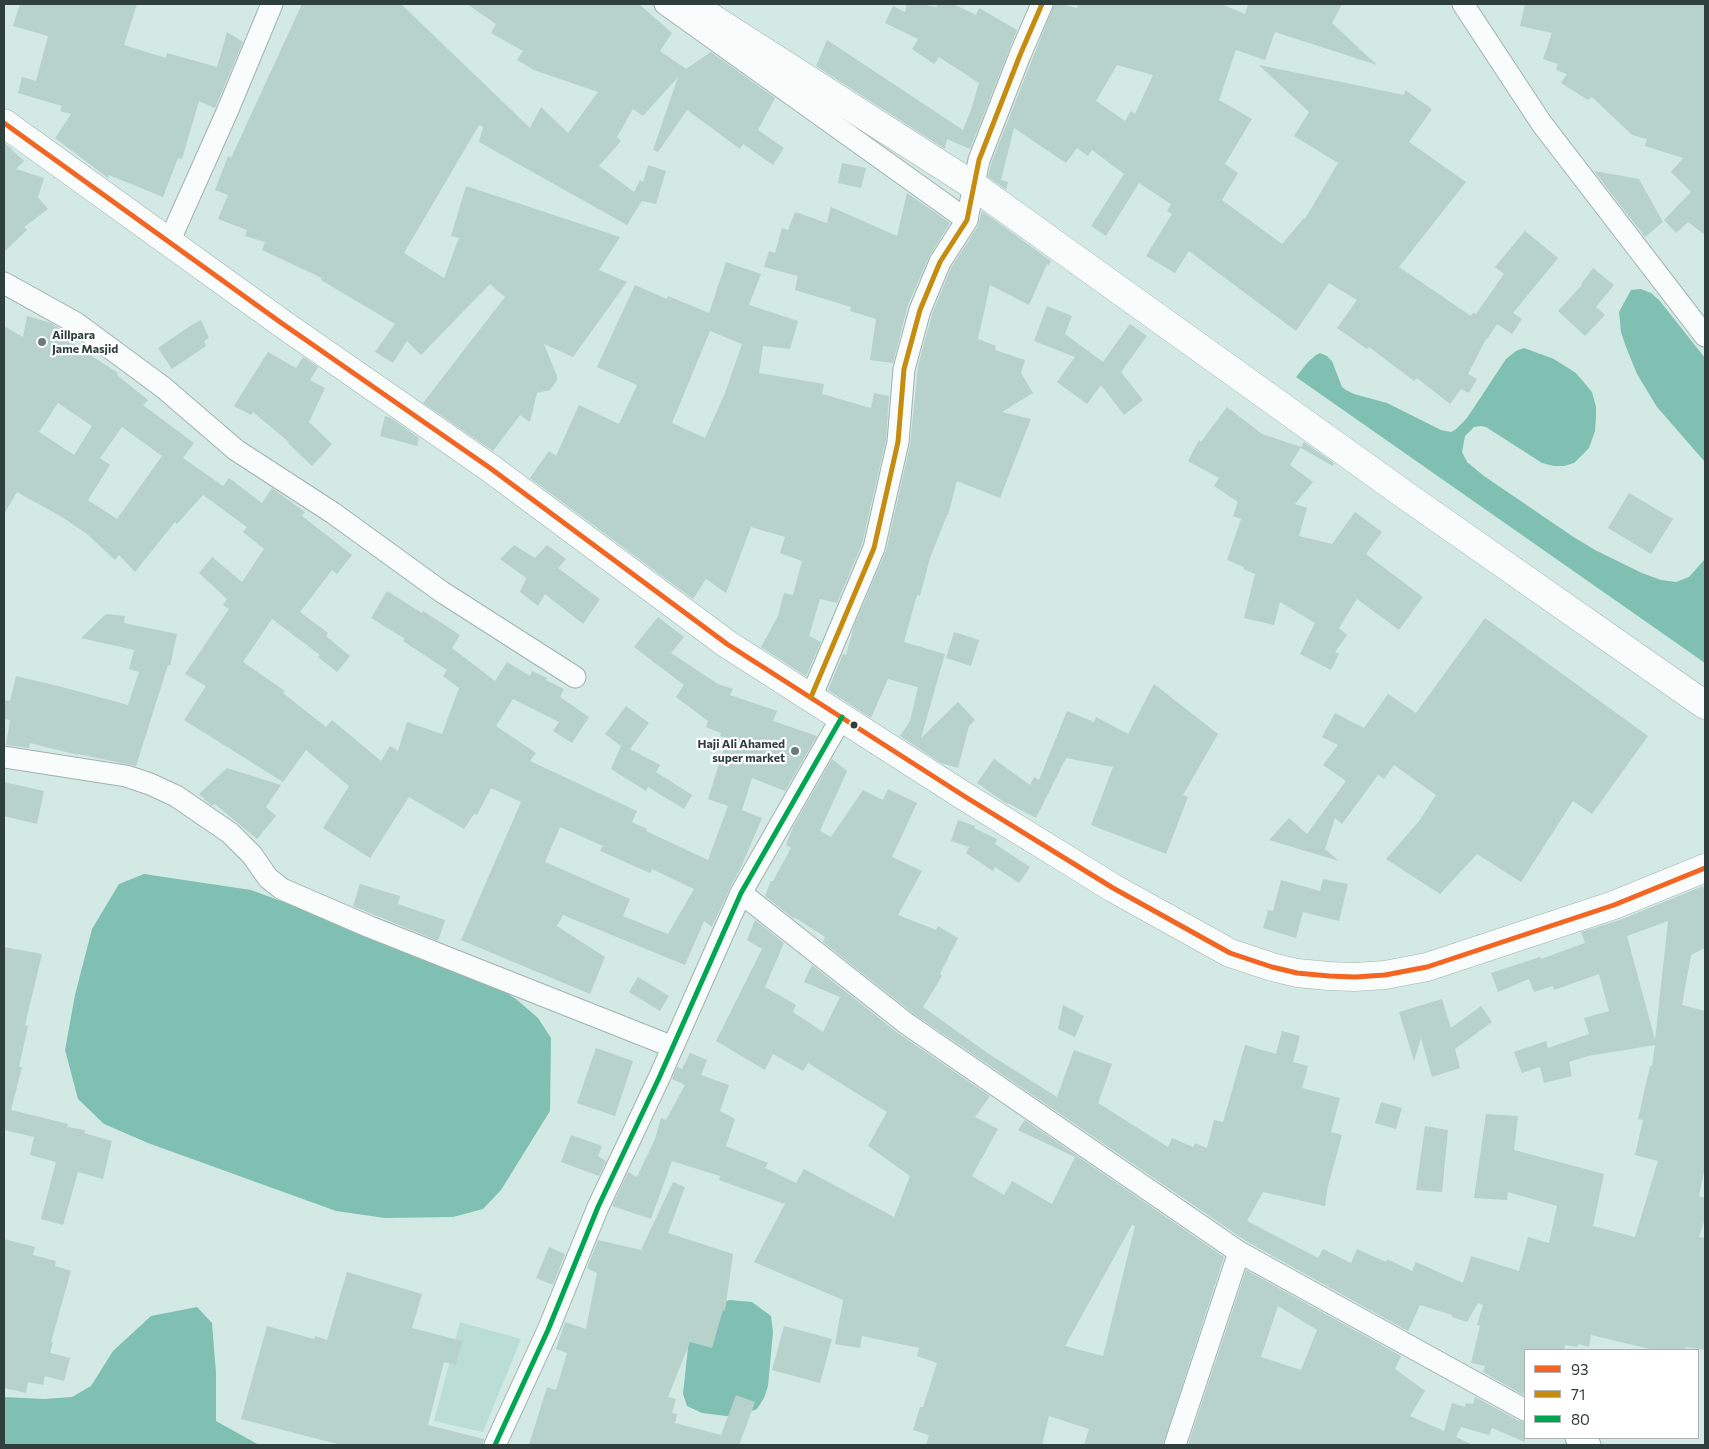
<!DOCTYPE html>
<style>
body{margin:0}
#map{position:relative;width:1709px;height:1449px;overflow:hidden;background:#d3e9e4;font-family:Commissioner,sans-serif}
canvas{display:block}
.frame{position:absolute;inset:0;border:5px solid #2f403c;pointer-events:none}
.legend{position:absolute;left:1524px;top:1349px;width:175px;height:90px;box-sizing:border-box;background:#fff;border:1px solid #acb3b1;margin:0;padding:6px 9px;list-style:none;font-size:15px;color:#2f403c}
.legend li{display:flex;align-items:center;gap:10px;height:25px}
.legend b{width:25px;border:1px solid #acb3b1}
</style>
<div id="map">
<canvas width="1709" height="1449"></canvas>
<div class="frame"></div>
<ul class="legend">
<li><b style="height:6px;background:#f26522"></b>93</li>
<li><b style="height:6px;background:#c58c0f"></b>71</li>
<li><b style="height:6px;background:#00a651"></b>80</li>
</ul>
</div>
<script>
const ctx = document.querySelector('canvas').getContext('2d');
ctx.lineJoin = 'round';
function fill(path, color) { ctx.fillStyle = color; ctx.fill(path, 'evenodd'); }
const poly = rows => new Path2D(rows.map(r => 'M' + r).join(''));
function trace(path, color, width, dash) { ctx.strokeStyle = color; ctx.lineWidth = width; ctx.lineCap = dash ? 'butt' : 'round'; ctx.setLineDash(dash || []); ctx.stroke(path); }
function label(font, color, halo, rows, align = 'center') {
  ctx.font = font + ' Commissioner,sans-serif'; ctx.lineWidth = 4.5; ctx.setLineDash([]); ctx.textBaseline = 'middle'; ctx.strokeStyle = halo; ctx.fillStyle = color; for (const [text, x, y, turn = 0] of rows) {
    ctx.save(); ctx.translate(x, y); ctx.rotate((+turn || 0) * Math.PI / 180); ctx.textAlign = isNaN(turn) ? turn : align; if (halo) ctx.strokeText(text, 0, 0); ctx.fillText(text, 0, 0); ctx.restore();
  }
}
fill(poly([
 [460,1322,521,1339,483,1432,434,1421]
]), '#baded6');
fill(poly([
 [1641,289,1651,293,1659,300,1705,358,1705,462,1657,407,1637,374,1626,347,1621,332,1619,312,1631,290],
 [1524,348,1554,359,1576,373,1592,392,1596,407,1596,417,1595,431,1589,448,1574,463,1564,466,1554,466,1542,463,1486,427,1481,426,1474,427,1465,436,1462,452,1467,462,1484,476,1572,536,1595,550,1642,573,1661,580,1676,582,1689,577,1705,559,1705,663,1296,377,1308,362,1316,355,1320,353,1327,356,1332,361,1342,387,1346,390,1354,394,1387,403,1441,430,1451,432,1455,430,1467,418,1506,359,1516,351],
 [144,874,251,890,386,940,495,986,516,999,538,1018,551,1038,550,1111,501,1190,483,1209,453,1217,385,1218,336,1211,148,1143,104,1124,78,1099,65,1050,75,995,92,929,119,884],
 [729,1300,752,1302,771,1316,773,1332,768,1386,764,1398,757,1409,744,1414,726,1416,702,1413,687,1406,683,1394,689,1338,709,1310],
 [197,1307,212,1323,216,1373,216,1421,259,1445,4,1445,4,1397,44,1399,72,1397,91,1386,113,1351,151,1316]
]), '#7fc0b2');
fill(poly([
 [20,4,137,4,124,45,166,58,167,53,217,67,227,32,243,42,215,108,199,101,182,159,178,158,163,197,109,175,108,178,55,138,71,114,60,111,62,106,18,93,22,77,36,81,48,36,13,26],
 [302,4,401,4,530,128,541,107,568,133,598,92,534,70,517,60,523,51,491,33,496,24,467,4,639,4,672,33,660,51,686,69,711,52,775,98,758,130,784,148,773,165,743,144,740,149,687,110,658,152,653,150,678,77,643,116,633,109,617,137,621,141,599,166,634,192,640,180,643,182,648,165,666,171,656,204,642,201,627,225,479,142,483,127,479,125,404,253,444,278,459,238,451,236,466,186,620,237,599,270,627,282,573,357,544,344,557,376,557,380,550,390,537,393,530,422,520,415,493,451,423,403,505,297,490,284,421,355,407,341,393,363,375,352,395,324,321,280,322,278,262,250,265,242,245,236,247,230,218,219,228,195,215,190,228,156,231,158],
 [907,4,921,4,936,7,938,4,953,4,976,15,979,8,1017,30,970,149,947,139,945,149,816,66,827,40,963,130,971,110,979,83,939,57,934,64,912,49,918,39,885,23,893,6,905,12],
 [1054,4,1061,4,1077,8,1078,4,1221,4,1245,14,1248,4,1342,4,1332,23,1377,65,1275,32,1265,60,1236,50,1219,100,1252,119,1225,164,1238,173,1222,200,1282,244,1304,218,1305,219,1338,163,1294,136,1309,112,1259,65,1404,95,1405,90,1432,109,1409,142,1466,182,1399,267,1471,316,1473,313,1476,314,1504,274,1495,267,1525,231,1558,258,1513,313,1522,319,1512,334,1497,324,1487,339,1486,339,1468,374,1477,379,1469,393,1461,389,1450,404,1417,378,1414,381,1369,347,1367,349,1337,328,1357,300,1329,283,1296,331,1189,251,1175,273,1146,256,1172,214,1167,211,1171,204,1139,183,1106,236,1091,226,1124,174,1092,150,1088,156,1077,148,1066,163,1014,128,1001,180,1008,182,1006,190,988,177,991,164],
 [1117,65,1153,75,1135,114,1131,111,1125,121,1096,101],
 [1525,4,1705,4,1705,235,1688,222,1676,233,1664,220,1691,192,1671,172,1683,158,1645,146,1647,139,1632,135,1592,97,1588,100,1561,83,1567,74,1556,70,1558,64,1543,59,1552,33,1520,26],
 [4,142,24,161,16,169,44,178,38,197,48,209,24,227,27,230,4,252],
 [842,163,866,168,861,188,838,183],
 [1594,171,1639,179,1663,222,1645,237],
 [907,193,950,223,929,257,908,305,893,363,870,360,876,319,850,311,851,307,795,290,798,276,764,267,769,251,775,253,782,228,788,230,795,212,827,223,831,207,897,236],
 [982,211,1051,261,1049,265,1047,264,1029,305,990,285,978,339,996,346,995,350,1025,360,1021,373,1033,393,1002,412,1031,419,1000,498,957,481,948,515,947,515,930,558,920,596,917,595,904,642,945,654,921,738,958,702,975,720,969,726,958,768,941,763,900,736,910,721,918,687,888,679,871,718,828,690,843,654,846,655,854,626,886,551,910,445,918,366,932,314,951,268,978,226],
 [726,262,761,274,749,305,798,321,790,349,763,346,759,373,824,384,822,394,871,408,874,393,889,396,886,440,862,544,837,603,820,599,809,636,821,642,806,676,761,647,778,616,784,593,793,595,802,561,780,553,785,537,751,527,726,593,706,579,693,599,530,478,549,451,556,456,579,405,619,424,637,385,597,367,635,285,667,299,668,296,709,313],
 [710,331,742,344,725,393,705,438,672,423],
 [1593,268,1614,285,1596,307,1605,315,1585,336,1558,311,1582,285,1581,284],
 [1047,306,1072,316,1065,334,1103,362,1130,324,1147,336,1121,372,1143,400,1124,415,1101,385,1087,404,1057,382,1075,357,1034,341],
 [27,316,51,323,66,332,64,338,118,373,117,375,148,400,143,405,194,443,183,458,223,486,229,478,262,503,272,488,305,512,302,516,352,555,337,574,332,570,300,612,328,633,326,636,350,656,337,672,318,657,320,655,272,619,243,662,285,691,283,693,326,727,332,720,381,761,390,746,398,751,407,722,442,734,459,688,443,676,447,670,403,641,405,639,371,618,387,591,422,613,423,611,460,635,452,648,495,681,507,662,530,676,532,671,547,678,546,680,564,689,560,697,589,717,572,743,553,731,559,722,513,699,496,726,536,753,530,761,637,811,632,822,647,829,646,831,708,860,728,806,708,799,727,738,720,736,721,733,706,727,708,721,676,697,684,685,634,647,658,617,684,637,671,653,718,684,733,689,730,695,777,711,773,721,817,736,785,791,752,778,742,810,762,818,742,865,730,888,712,927,704,921,685,965,563,915,557,926,605,957,590,994,461,940,521,802,491,788,477,815,474,814,464,829,409,797,370,858,323,828,349,786,306,750,283,782,184,720,206,686,185,674,229,609,223,605,227,599,199,573,212,557,242,582,264,549,243,532,247,527,203,495,177,524,175,522,135,572,119,555,115,560,87,534,62,517,17,492,4,514,4,326,23,337],
 [58,403,92,426,74,455,39,432],
 [122,427,162,456,117,519,88,500,110,465,100,458],
 [560,827,603,846,600,851,650,873,652,869,694,889,668,934,623,916,630,899,545,862],
 [201,320,209,338,204,341,206,346,172,369,158,348,193,324],
 [268,352,296,368,303,357,318,367,310,380,325,388,309,422,332,444,312,466,288,443,289,442,253,412,251,415,234,406],
 [1227,407,1262,434,1301,447,1290,465,1313,482,1295,504,1307,508,1299,536,1332,544,1355,512,1382,532,1366,554,1423,597,1399,630,1357,599,1339,628,1347,635,1335,652,1339,654,1331,670,1300,654,1315,623,1280,602,1274,625,1244,618,1255,574,1243,569,1244,567,1227,560,1241,519,1233,516,1238,502,1214,486,1219,478,1188,461,1199,440,1201,442],
 [385,416,391,418,419,438,417,446,380,436],
 [1304,442,1334,463,1333,466,1301,448],
 [1629,493,1673,519,1651,554,1608,528],
 [514,545,535,558,547,545,566,559,558,568,600,599,583,624,545,594,538,606,520,592,526,579,525,577,500,559],
 [106,614,125,616,124,623,177,634,170,666,168,665,136,766,78,754,78,755,30,743,29,748,6,745,10,720,4,719,4,700,10,701,16,676,62,687,128,705,139,672,129,669,134,650,81,638],
 [1485,618,1648,736,1592,814,1573,801,1521,882,1477,854,1440,894,1386,859,1419,821,1436,795,1394,765,1384,779,1378,775,1342,824,1335,818,1325,849,1339,861,1269,840,1289,818,1307,834,1346,781,1323,765,1338,745,1322,737,1335,713,1364,728,1388,694,1416,713],
 [954,632,979,640,971,666,946,658],
 [1154,684,1218,734,1183,795,1188,797,1166,854,1091,825,1113,767,1066,758,1036,818,1008,803,1007,804,977,783,994,759,1030,785,1034,777,1039,780,1067,711,1094,722,1096,717,1128,734],
 [626,706,649,723,630,749,660,765,656,772,692,795,684,809,648,787,646,791,611,769,621,746,605,734],
 [832,759,847,771,820,831,831,837,863,790,883,800,888,789,917,803,892,857,922,871,898,915,936,930,938,926,958,938,940,974,942,976,923,1007,989,1054,1057,1097,1074,1050,1112,1064,1098,1103,1168,1147,1172,1138,1193,1147,1195,1143,1207,1148,1214,1120,1223,1122,1245,1045,1276,1054,1282,1031,1300,1036,1293,1062,1308,1066,1302,1088,1340,1098,1331,1132,1342,1135,1328,1186,1325,1206,1263,1192,1247,1221,1318,1258,1323,1249,1351,1263,1357,1249,1386,1262,1387,1259,1412,1271,1416,1262,1463,1283,1471,1256,1519,1271,1528,1237,1549,1243,1557,1206,1508,1192,1507,1200,1474,1198,1486,1114,1518,1116,1514,1150,1604,1174,1593,1226,1635,1237,1658,1161,1635,1155,1643,1120,1638,1119,1650,1066,1652,1066,1655,1045,1588,1056,1569,1062,1572,1076,1544,1083,1540,1067,1522,1073,1514,1052,1546,1041,1548,1048,1589,1034,1584,1018,1609,1011,1599,974,1554,990,1553,986,1534,992,1529,979,1498,992,1491,973,1540,957,1541,959,1585,943,1581,932,1620,920,1703,886,1705,891,1705,948,1691,955,1682,1005,1705,1011,1705,1167,1699,1196,1705,1198,1705,1219,1699,1237,1705,1238,1705,1350,1686,1347,1685,1350,1654,1350,1591,1335,1589,1347,1579,1344,1577,1347,1565,1345,1564,1350,1525,1350,1525,1389,1523,1395,1483,1372,1485,1366,1471,1363,1480,1326,1477,1325,1483,1305,1478,1303,1467,1322,1452,1317,1452,1315,1420,1305,1408,1331,1246,1241,914,1014,823,942,825,937,794,917,794,919,765,896,771,881,773,881,791,848,786,845,793,827],
 [1668,921,1655,1040,1627,936],
 [227,768,281,785,266,807,276,816,257,839,215,804,212,806,199,794],
 [4,782,44,791,37,824,4,816],
 [958,820,975,826,974,828,997,839,995,844,1030,867,1019,883,995,867,993,871,966,853,969,847,951,841],
 [1323,879,1348,884,1339,921,1303,912,1296,938,1263,928,1268,910,1273,911,1281,880,1320,891],
 [360,884,400,896,398,904,445,920,438,941,353,906],
 [755,920,784,943,765,987,796,1005,793,1012,823,1032,840,997,804,982,812,965,899,1034,990,1096,975,1117,998,1129,972,1176,1004,1195,1012,1181,1052,1204,1075,1157,1018,1130,1025,1120,1224,1257,1163,1445,1084,1445,1089,1429,1049,1416,1042,1445,926,1445,929,1435,913,1430,920,1407,923,1407,937,1363,917,1356,919,1348,862,1336,860,1348,835,1344,843,1300,754,1262,785,1204,719,1180,720,1176,672,1161,651,1219,612,1206,628,1172,637,1177,655,1139,661,1118,666,1120,685,1085,672,1079,677,1067,682,1069,690,1053,707,1060,701,1075,729,1085,720,1111,735,1119,726,1146,768,1163,765,1168,796,1183,804,1169,894,1217,910,1176,868,1146,887,1112,808,1063,803,1071,773,1054,765,1070,716,1041,762,949,747,940],
 [1132,1225,1135,1226,1103,1356,1065,1346],
 [4,947,42,954,25,1025,28,1026,19,1067,22,1067,11,1110,68,1124,67,1127,85,1130,84,1133,112,1141,103,1179,78,1172,63,1225,41,1219,56,1162,30,1155,34,1137,4,1130],
 [638,977,669,996,660,1011,629,992],
 [1442,999,1451,1028,1481,1006,1492,1022,1455,1049,1460,1068,1432,1077,1421,1038,1414,1061,1399,1012],
 [1063,1005,1084,1016,1075,1037,1058,1029],
 [596,1048,633,1061,615,1116,577,1103],
 [1381,1102,1402,1108,1396,1129,1375,1123],
 [1425,1126,1448,1130,1442,1192,1416,1190],
 [571,1135,602,1146,598,1156,606,1161,599,1176,561,1162],
 [673,1182,685,1187,668,1233,733,1254,725,1311,723,1310,712,1348,690,1342,668,1397,676,1399,672,1413,677,1414,675,1423,721,1435,736,1395,755,1402,739,1445,529,1445,547,1387,556,1390,567,1353,556,1349,565,1322,586,1329,597,1273,587,1268,598,1240,641,1250],
 [4,1239,35,1247,33,1255,56,1261,55,1266,71,1271,51,1342,53,1342,50,1353,70,1358,64,1381,45,1376,43,1385,28,1382,26,1393,4,1388],
 [549,1247,565,1254,553,1285,536,1278],
 [1246,1270,1401,1356,1395,1369,1425,1391,1410,1416,1444,1431,1452,1403,1465,1407,1466,1403,1473,1404,1475,1397,1519,1421,1525,1422,1525,1442,1492,1428,1489,1435,1461,1427,1456,1437,1473,1445,1188,1445],
 [1278,1306,1317,1330,1301,1370,1261,1357],
 [347,1272,422,1294,412,1328,462,1341,456,1365,444,1362,428,1425,484,1439,483,1445,341,1445,241,1419,267,1326,314,1339,315,1336,327,1340],
 [784,1326,832,1339,820,1383,772,1370]
]), '#b7d1cb');
const street = poly([
 [665,4,967,220],
 [1463,4,1542,124,1705,336],
 [169,242,227,112,272,4],
 [4,283,76,323,164,388,236,450,333,513,442,592,575,677],
 [811,697,874,548,898,442,904,369,920,310,940,262,967,220,979,160,1020,55,1042,4],
 [4,757,126,776,150,784,176,796,230,833,252,855,268,878,282,889,370,927,673,1047],
 [741,893,907,1024,1239,1252,1525,1410],
 [1576,1438,1590,1445],
 [495,1445,548,1330,598,1207,659,1078,741,893,842,717],
 [1175,1445,1239,1252]
]);
const primary = poly([
 [690,4,974,186,1405,495,1705,705],
 [4,123,280,322,490,468,727,644,964,796,1113,888,1230,953,1272,967,1297,973,1329,976,1355,977,1385,975,1427,967,1614,905,1705,868]
]);
trace(street, '#a1b2ae', 23);
trace(primary, '#a1b2ae', 29);
trace(street, '#f8fcfb', 21);
trace(primary, '#f8fcfb', 28);
trace(poly([
 [4,123,280,322,490,468,727,644,964,796,1113,888,1230,953,1272,967,1297,973,1329,976,1355,977,1385,975,1427,967,1614,905,1705,868]
]), '#f26522', 5);
trace(poly([
 [811,697,874,548,898,442,904,369,920,310,940,262,967,220,979,160,1020,55,1042,4]
]), '#c58c0f', 5);
trace(poly([
 [495,1445,548,1330,598,1207,659,1078,741,893,842,717]
]), '#00a651', 5);
for (const [x, y, r, color] of [
 [42,342,5,"#687b77"],
 [854,725,4.5,"#2f403c"],
 [795,751,5,"#687b77"]
]) { const dot = new Path2D(); dot.arc(x, y, r, 0, 2 * Math.PI); ctx.fillStyle = color; ctx.fill(dot); trace(dot, '#fff', 2); }
label('bold 12px', '#2f403c', '#fff', [
 ["Aillpara",52,335],
 ["Jame Masjid",52,349],
 ["Haji Ali Ahamed",785,744,"right"],
 ["super market",785,758,"right"]
], 'left');
</script>
